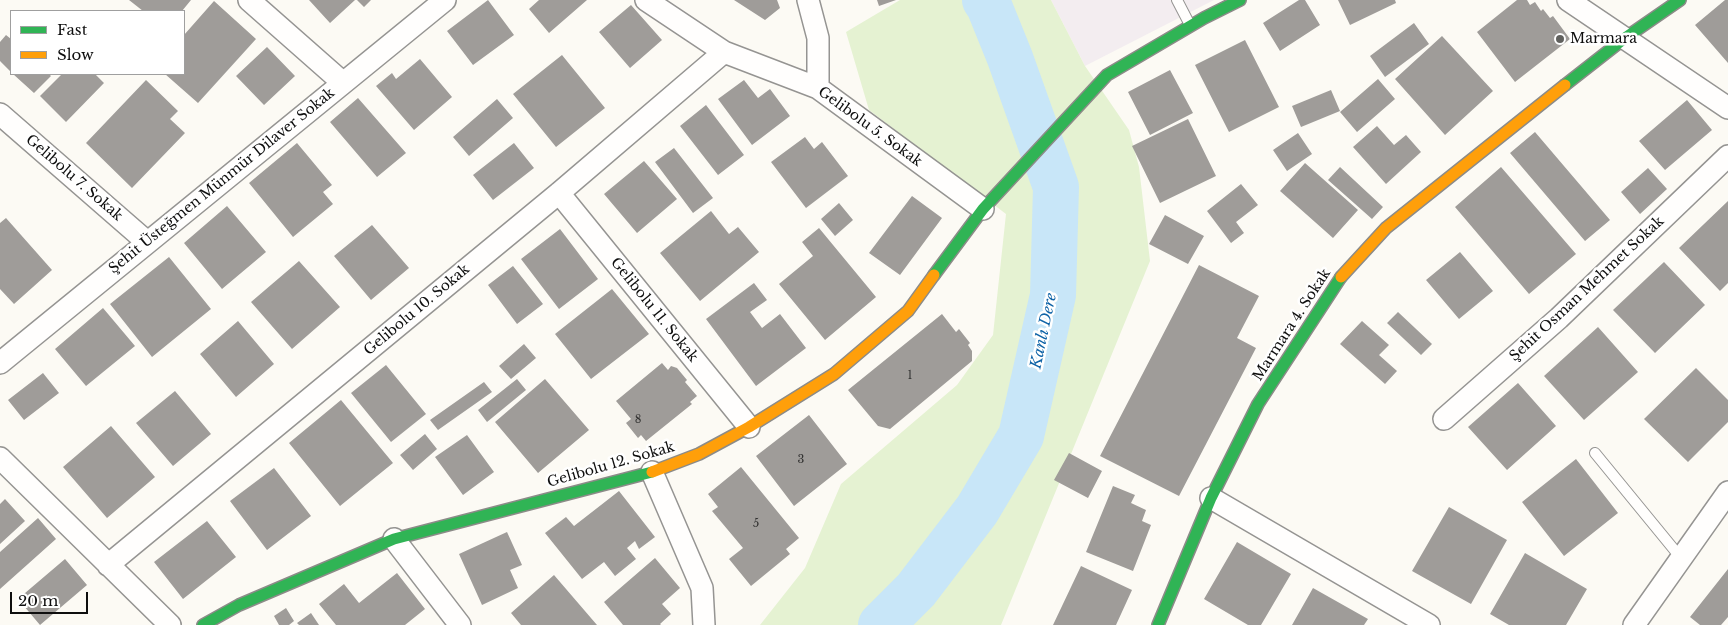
<!DOCTYPE html>
<meta charset="utf-8">
<style>
body{margin:0}
#map{position:relative;width:1728px;height:625px;overflow:hidden;background:#fcfaf4;font-family:"Libre Baskerville",serif}
canvas{display:block}
.legend{position:absolute;left:10px;top:10px;width:175px;height:65px;box-sizing:border-box;background:#fff;border:1px solid #9f9f9f;margin:0;padding:6px 9px;list-style:none;font-size:15px;color:#0e0e0e}
.legend li{display:flex;align-items:center;gap:10px;height:25px}
.legend b{width:25px;border:1px solid #9f9f9f}
.scale{position:absolute;left:10px;top:592px;width:78px;height:22px;box-sizing:border-box;border:2px solid #0e0e0e;border-top:0;padding-left:6px;font-size:15px;line-height:18px;white-space:nowrap;color:#0e0e0e;-webkit-text-stroke:4px #fff;paint-order:stroke}
</style>
<div id="map">
<canvas width="1728" height="625"></canvas>
<ul class="legend">
<li><b style="height:6px;background:#30b455"></b>Fast</li>
<li><b style="height:6px;background:#ff9f0a"></b>Slow</li>
</ul>
<div class="scale">20 m</div>
</div>
<script>
const ctx = document.querySelector('canvas').getContext('2d');
ctx.lineJoin = 'round';
function fill(path, color) { ctx.fillStyle = color; ctx.fill(path, 'evenodd'); }
const poly = rows => new Path2D(rows.map(r => 'M' + r).join(''));
function trace(path, color, width, dash) { ctx.strokeStyle = color; ctx.lineWidth = width; ctx.lineCap = dash ? 'butt' : 'round'; ctx.setLineDash(dash || []); ctx.stroke(path); }
function label(font, color, halo, rows, align = 'center') {
  ctx.font = font + ' "Libre Baskerville",serif'; ctx.lineWidth = 5; ctx.setLineDash([]); ctx.textBaseline = 'middle'; ctx.strokeStyle = halo; ctx.fillStyle = color; for (const [text, x, y, turn = 0] of rows) {
    ctx.save(); ctx.translate(x, y); ctx.rotate((+turn || 0) * Math.PI / 180); ctx.textAlign = isNaN(turn) ? turn : align; if (halo) ctx.strokeText(text, 0, 0); ctx.fillText(text, 0, 0); ctx.restore();
  }
}
fill(poly([
 [1051,0,1214,0,1085,66]
]), '#f3edf0');
fill(poly([
 [900,0,1051,0,1085,66,1129,130,1139,167,1150,261,1001,625,760,625,805,568,841,484,957,385,993,335,1006,214,869,110,846,32]
]), '#e5f2d2');
trace(poly([
 [881,625,916,590,977,510,1021,436,1053,295,1056,187,1010,58,989,6,985,0]
]), '#c8e6f8', 46);
fill(poly([
 [129,0,191,0,182,11,143,11],
 [309,0,355,0,330,23],
 [357,0,371,0,364,7],
 [488,0,514,35,473,65,447,31],
 [539,0,587,0,549,33,529,9],
 [734,0,777,0,780,8,765,20],
 [877,0,896,0,879,6],
 [1299,0,1305,0,1320,25,1280,51,1263,23],
 [1338,0,1395,0,1396,3,1350,25],
 [1517,0,1527,0,1530,5,1535,2,1541,11,1543,9,1550,18,1553,16,1570,39,1515,82,1477,32],
 [1725,0,1728,0,1728,63,1695,25],
 [214,1,256,39,198,103,165,74,184,74,184,35],
 [631,5,662,40,630,68,599,32],
 [1414,23,1429,44,1385,77,1370,56],
 [6,35,11,39,11,72,0,61,0,42],
 [1442,36,1493,91,1445,135,1395,79],
 [1245,40,1279,107,1229,132,1195,65],
 [267,47,295,76,264,105,236,76],
 [562,55,605,108,556,147,513,94],
 [420,59,452,97,414,130,376,86,392,73,396,79],
 [1170,70,1193,113,1150,135,1128,92],
 [13,74,49,74,51,76,34,93],
 [62,74,95,74,104,83,66,122,40,96],
 [1378,79,1395,99,1357,132,1340,112],
 [146,80,178,111,170,119,185,133,132,188,86,143],
 [744,80,758,98,770,89,790,116,752,145,718,99],
 [1331,90,1340,111,1301,127,1292,106],
 [358,98,406,153,377,177,330,122],
 [497,99,513,118,469,156,453,137],
 [1687,100,1712,130,1665,170,1639,141],
 [706,105,744,155,718,175,680,126],
 [1188,119,1216,176,1160,203,1132,146],
 [1377,126,1394,145,1406,135,1421,152,1386,184,1353,147],
 [1535,132,1610,220,1585,241,1510,153],
 [1298,133,1312,154,1287,171,1273,150],
 [805,137,814,149,822,142,848,176,806,208,771,162],
 [297,143,332,185,323,192,333,204,293,237,249,183],
 [514,143,534,168,493,200,473,175],
 [674,148,713,198,693,213,655,162],
 [644,161,677,199,637,233,604,194],
 [1305,163,1358,210,1333,238,1280,191],
 [1340,167,1383,207,1372,219,1328,180],
 [1501,167,1576,254,1529,294,1455,207],
 [1648,168,1667,189,1640,214,1621,192],
 [1241,184,1258,205,1236,222,1244,233,1231,243,1207,211],
 [912,196,942,218,900,275,869,253],
 [1728,201,1728,283,1720,291,1679,248],
 [839,203,853,220,835,236,821,219],
 [227,206,266,252,222,289,184,243],
 [711,211,729,234,738,227,759,252,700,301,660,253],
 [1165,215,1204,236,1188,264,1149,244],
 [6,218,52,270,14,304,0,289,0,223],
 [372,225,409,268,371,300,334,256],
 [819,228,876,297,825,340,779,284,813,256,802,242],
 [560,229,598,279,559,309,521,259],
 [1460,252,1493,291,1459,319,1426,280],
 [169,257,211,309,152,357,110,304],
 [299,261,340,307,292,349,251,302],
 [1664,262,1705,305,1655,353,1613,310],
 [1199,265,1259,296,1237,338,1256,348,1179,496,1100,456],
 [513,266,543,304,517,324,488,285],
 [754,283,767,300,750,312,762,328,780,314,806,348,756,386,706,319],
 [612,289,649,334,591,379,555,334],
 [103,308,135,346,86,386,55,349],
 [1398,312,1432,344,1421,355,1387,323],
 [942,314,956,332,959,329,970,343,968,345,972,351,972,361,890,429,878,426,848,390],
 [238,321,274,364,236,397,200,354],
 [1362,321,1389,345,1379,355,1397,371,1385,384,1340,344],
 [1598,327,1638,372,1584,420,1544,376],
 [524,344,536,358,511,379,499,366],
 [662,363,668,370,671,366,677,368,687,380,685,382,697,396,690,402,692,404,646,441,641,435,638,438,626,423,631,419,616,401],
 [386,365,426,414,391,442,351,393],
 [1696,368,1728,400,1728,422,1688,462,1644,419],
 [43,373,59,393,24,420,8,400],
 [517,379,526,390,487,422,478,410],
 [545,379,589,430,538,473,495,422],
 [484,382,492,392,438,430,430,420],
 [1518,383,1556,426,1507,470,1468,427],
 [175,391,211,434,173,466,136,423],
 [341,400,393,463,340,506,289,443],
 [809,415,847,464,794,506,756,456],
 [111,426,155,477,107,518,63,467],
 [425,434,437,449,413,470,400,455],
 [467,435,494,472,463,495,435,457],
 [1069,453,1102,471,1088,498,1054,480],
 [1576,459,1618,513,1564,556,1522,502],
 [741,467,799,538,786,549,790,554,751,586,729,559,743,548,712,511,718,507,708,494],
 [274,468,311,516,267,550,230,501],
 [1113,486,1135,495,1131,503,1146,510,1142,521,1151,525,1133,571,1086,552],
 [619,491,655,537,639,549,635,541,627,548,636,559,615,576,604,562,582,579,545,533,566,517,574,526],
 [5,499,25,521,0,544,0,504],
 [1449,507,1507,540,1471,604,1412,571],
 [38,518,56,539,0,589,0,552],
 [207,521,236,557,183,599,154,562],
 [507,532,522,565,510,570,518,588,482,605,459,554],
 [1237,542,1291,574,1261,625,1248,625,1204,599],
 [1525,553,1587,589,1566,625,1509,625,1490,614],
 [655,558,680,588,662,604,671,614,660,624,661,625,623,625,604,602],
 [65,559,87,585,40,625,18,599],
 [1081,566,1132,590,1116,625,1053,625],
 [1728,569,1728,617,1721,625,1700,625,1690,617],
 [397,573,425,609,405,625,336,625,319,604,344,584,359,603],
 [554,575,597,625,521,625,511,613],
 [1313,588,1368,619,1364,625,1292,625],
 [286,608,294,621,289,625,279,625,274,616],
 [311,613,319,625,299,625,297,623]
]), '#9f9c99');
const lane = poly([
 [1177,0,1190,25],
 [1595,453,1681,558]
]);
const street = poly([
 [249,0,342,82],
 [646,0,724,52,818,88,983,209],
 [808,0,818,38,818,88],
 [1568,0,1728,108],
 [0,114,147,242],
 [559,193,749,427],
 [0,363,445,0],
 [1444,419,1559,318,1728,156],
 [0,458,170,625],
 [652,472,702,588,704,625],
 [1211,498,1429,625],
 [394,539,460,625],
 [108,565,559,193,724,52],
 [1634,625,1728,492]
]);
const fast = poly([
 [1565,85,1625,38,1680,0],
 [934,275,983,209,1107,75,1204,18,1240,0],
 [203,625,239,605,394,539,652,472],
 [1158,625,1211,498,1258,404,1341,277]
]);
const slow = poly([
 [1341,277,1386,228,1565,85],
 [652,472,699,454,749,427,834,374,908,311,934,275]
]);
trace(lane, '#959492', 12);
trace(street, '#959492', 24);
trace(fast, '#8c8b88', 14);
trace(slow, '#8c8b88', 14);
trace(lane, '#fffefd', 10);
trace(street, '#fffefd', 21);
trace(fast, '#30b455', 11);
trace(slow, '#ff9f0a', 11);
for (const [x, y, r, color] of [
 [1560,39,5,"#61615e"]
]) { const dot = new Path2D(); dot.arc(x, y, r, 0, 2 * Math.PI); ctx.fillStyle = color; ctx.fill(dot); trace(dot, '#fff', 2); }
label('11px', '#323231', null, [
 ["1",910,376],
 ["8",638,420],
 ["3",801,460],
 ["5",756,524]
]);
label('14px', '#0e0e0e', '#fff', [
 ["Marmara",1570,39]
], 'left');
label('14px', '#0e0e0e', '#fff', [
 ["Gelibolu 5. Sokak",870,127,36],
 ["Gelibolu 7. Sokak",74,178,41],
 ["Şehit Üsteğmen Münmür Dilaver Sokak",222,181,-39],
 ["Şehit Osman Mehmet Sokak",1587,289,-43],
 ["Gelibolu 10. Sokak",417,310,-40],
 ["Gelibolu 11. Sokak",654,310,51],
 ["Marmara 4. Sokak",1292,325,-57],
 ["Gelibolu 12. Sokak",611,465,-16]
]);
label('italic 15px', '#1064a7', '#fff', [
 ["Kanlı Dere",1044,331,-78]
]);
</script>
